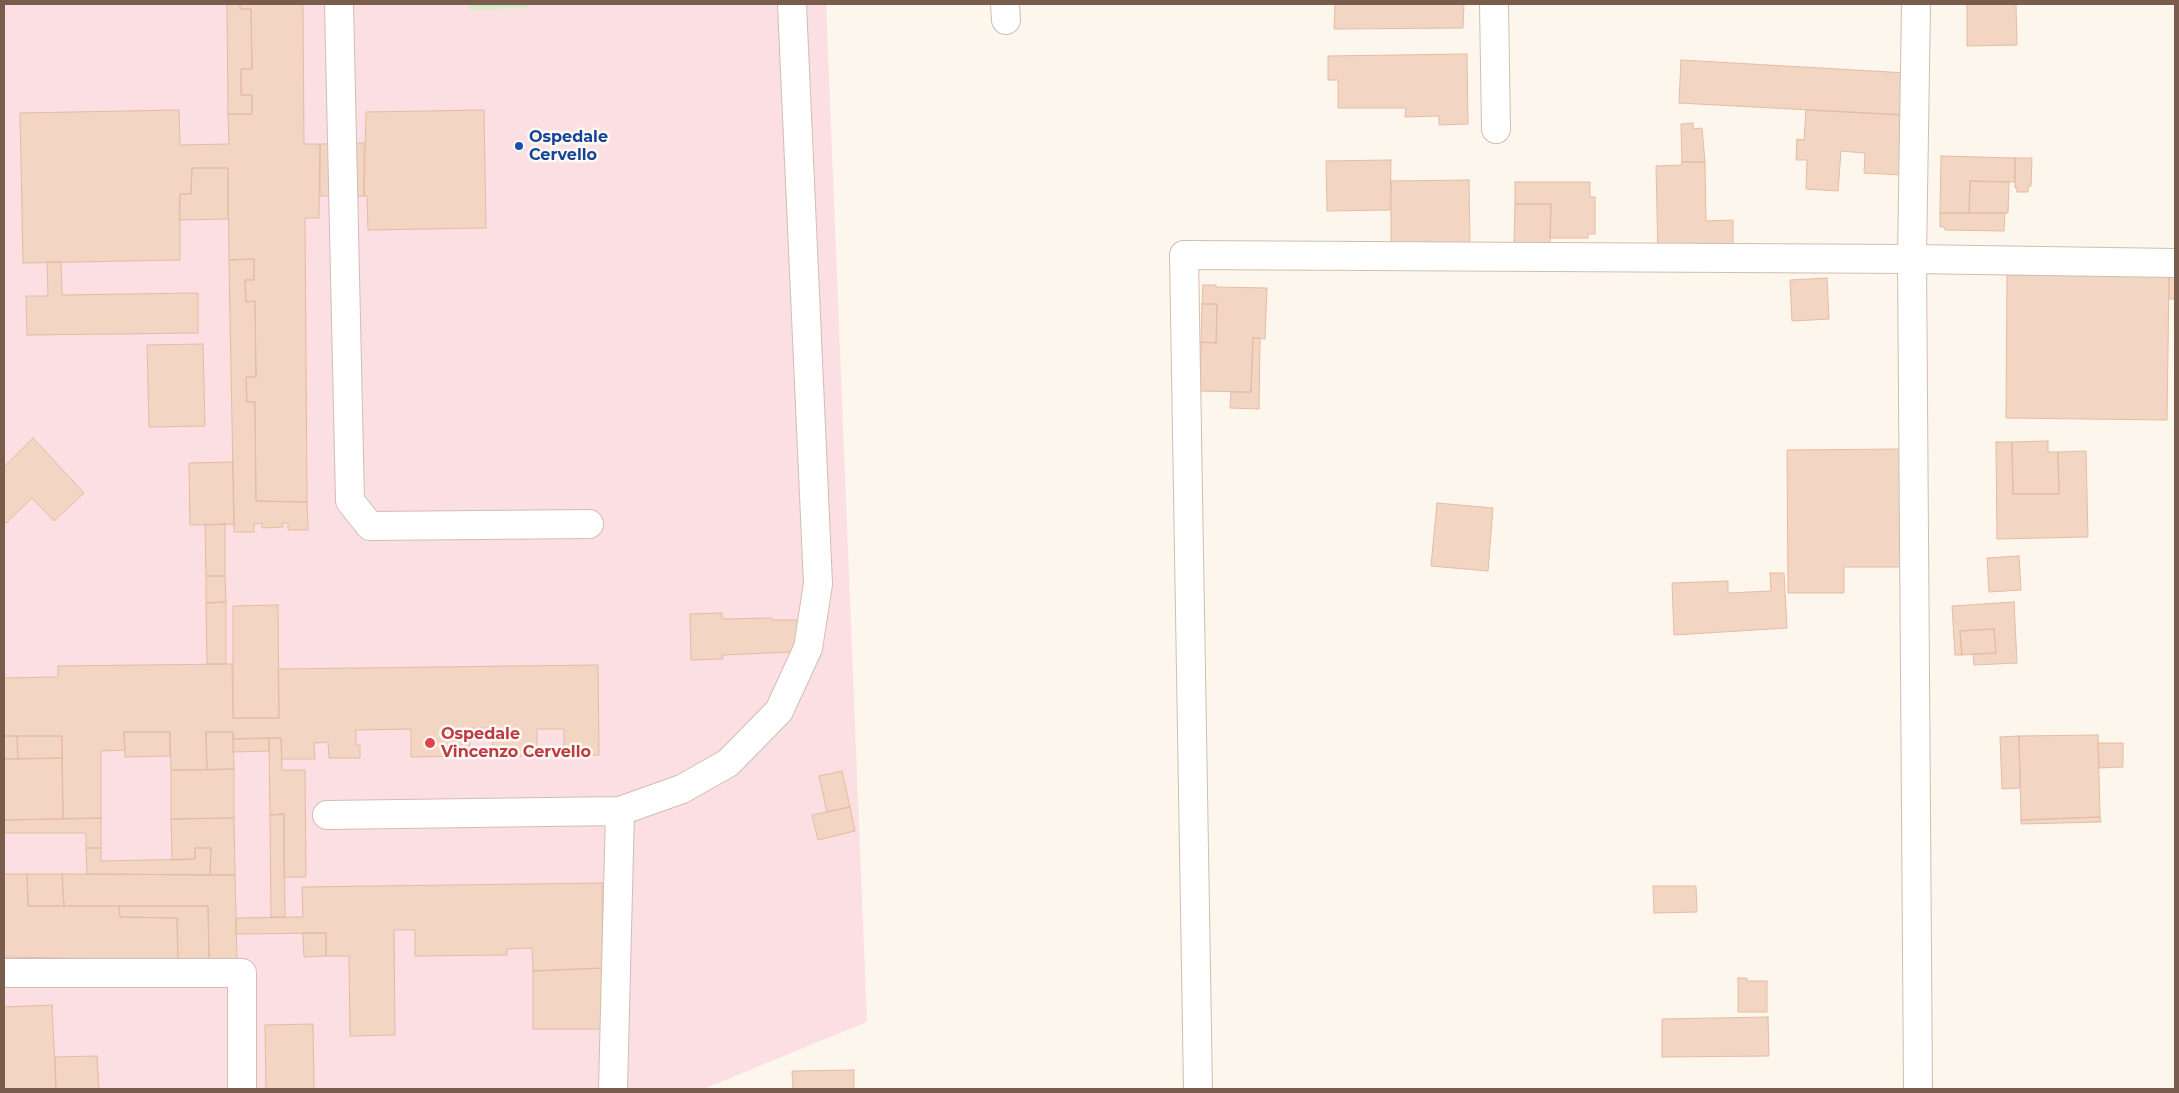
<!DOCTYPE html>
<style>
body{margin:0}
#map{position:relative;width:2179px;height:1093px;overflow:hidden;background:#fdf6ec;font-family:Montserrat,sans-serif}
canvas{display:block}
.frame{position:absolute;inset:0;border:5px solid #7a5c4d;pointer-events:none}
</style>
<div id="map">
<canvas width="2179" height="1093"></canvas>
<div class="frame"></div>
</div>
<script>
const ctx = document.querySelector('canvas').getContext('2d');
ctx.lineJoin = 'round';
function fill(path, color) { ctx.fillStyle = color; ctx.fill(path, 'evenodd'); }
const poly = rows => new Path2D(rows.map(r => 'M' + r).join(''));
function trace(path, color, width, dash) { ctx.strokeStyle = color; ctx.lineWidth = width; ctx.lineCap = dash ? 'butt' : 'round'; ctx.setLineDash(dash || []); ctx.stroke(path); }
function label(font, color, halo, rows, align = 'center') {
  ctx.font = font + ' Montserrat,sans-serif'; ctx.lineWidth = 5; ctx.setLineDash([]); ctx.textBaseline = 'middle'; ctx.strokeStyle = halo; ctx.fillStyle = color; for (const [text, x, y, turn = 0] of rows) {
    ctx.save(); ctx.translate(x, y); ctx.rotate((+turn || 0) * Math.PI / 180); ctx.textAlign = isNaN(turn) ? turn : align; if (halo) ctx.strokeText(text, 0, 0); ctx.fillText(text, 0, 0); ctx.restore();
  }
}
fill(poly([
 [4,4,826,4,867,1022,703,1089,4,1089]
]), '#fbdfe3');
fill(poly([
 [469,4,528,4,528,8,469,10]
]), '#d8ecc9');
const building = poly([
 [227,4,240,4,240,9,251,9,252,69,241,69,241,95,252,95,252,114,228,114,227,4],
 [240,4,303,4,304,144,320,144,319,218,305,218,307,502,256,501,255,402,247,402,246,377,256,377,255,301,246,302,245,280,254,280,254,259,229,260,228,168,192,168,191,194,180,194,180,260,23,263,20,113,179,110,180,145,229,144,228,114,252,114,252,95,241,95,241,69,252,69,251,9,240,9,240,4],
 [1335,4,1464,4,1463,28,1334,29,1335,4],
 [1967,4,2016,4,2017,45,1967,46,1967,4],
 [1467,54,1468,124,1439,125,1439,116,1405,117,1406,108,1338,108,1338,80,1328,80,1328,56,1467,54],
 [1681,60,1907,73,1905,115,1679,103,1681,60],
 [484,110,486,228,368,230,367,196,364,196,366,112,484,110],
 [1806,110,1905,115,1902,175,1864,173,1865,153,1841,151,1838,191,1806,189,1807,160,1796,160,1797,139,1804,140,1806,110],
 [1693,123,1693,129,1702,128,1705,162,1682,162,1681,124,1693,123],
 [364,143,364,196,320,196,320,144,364,143],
 [1941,156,2015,158,2015,182,1970,181,1969,213,1940,213,1941,156],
 [2015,158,2032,158,2031,186,2028,186,2028,192,2017,192,2017,188,2015,188,2015,158],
 [1391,160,1390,210,1327,211,1326,161,1391,160],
 [1682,162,1705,162,1706,221,1733,220,1733,245,1658,255,1656,166,1681,165,1682,162],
 [192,168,228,168,228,219,179,220,180,194,191,194,192,168],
 [1469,180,1470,245,1391,246,1391,181,1469,180],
 [1970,181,2009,182,2008,213,1969,213,1970,181],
 [1515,182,1590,182,1590,197,1595,197,1595,234,1588,234,1588,238,1550,238,1551,204,1515,204,1515,182],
 [1515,204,1551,204,1550,244,1514,243,1515,204],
 [1940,213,2005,213,2004,231,1945,230,1944,227,1940,227,1940,213],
 [254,259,254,280,245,280,246,302,255,301,256,377,246,377,247,402,255,402,256,501,307,502,308,530,288,530,288,523,282,523,283,527,262,528,262,523,254,524,254,532,234,532,229,260,254,259],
 [47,262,61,262,62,295,198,293,198,333,27,335,26,296,48,296,47,262],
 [2007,275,2169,276,2167,420,2006,418,2007,275],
 [2169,276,2175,276,2175,299,2169,299,2169,276],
 [1827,278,1829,319,1792,321,1790,280,1827,278],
 [1203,285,1216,285,1216,287,1267,288,1265,339,1253,338,1251,392,1200,391,1201,342,1216,343,1217,304,1202,304,1203,285],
 [1202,304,1217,304,1216,343,1201,342,1202,304],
 [1253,338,1260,338,1259,409,1230,408,1231,392,1251,392,1253,338],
 [203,344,205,426,149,427,147,345,203,344],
 [33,438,84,493,54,521,32,498,6,523,4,521,4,467,33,438],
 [2048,441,2048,452,2058,452,2059,494,2013,494,2012,442,2048,441],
 [1996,442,2012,442,2013,494,2059,494,2058,452,2086,451,2088,537,1997,539,1996,442],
 [1901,449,1902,567,1844,567,1844,593,1788,593,1787,450,1901,449],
 [233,462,234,524,190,525,189,463,233,462],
 [1437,503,1493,508,1488,571,1431,566,1437,503],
 [225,524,225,576,206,576,205,525,225,524],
 [2019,556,2021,590,1989,592,1987,558,2019,556],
 [1770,573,1784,573,1787,628,1674,635,1672,583,1728,581,1728,593,1771,591,1770,573],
 [206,576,225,576,226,602,206,603,206,576],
 [226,602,226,664,207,664,206,603,226,602],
 [2014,602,2017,663,1974,665,1973,654,1996,653,1994,629,1960,631,1962,655,1955,655,1952,606,2014,602],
 [278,605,279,718,233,718,233,606,278,605],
 [722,613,722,619,772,618,772,620,799,620,793,652,722,655,723,659,691,660,690,614,722,613],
 [1994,629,1996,653,1962,655,1960,631,1994,629],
 [232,664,233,718,279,718,278,669,598,665,599,755,564,755,564,729,537,729,537,756,492,756,493,728,470,728,470,756,411,757,411,729,356,730,356,745,360,745,360,758,329,758,328,742,314,743,315,759,282,759,281,738,233,739,233,732,206,732,207,770,171,770,170,732,124,732,125,750,101,751,101,818,63,819,62,736,4,736,4,678,58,677,58,666,232,664],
 [124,732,170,732,170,756,125,757,124,732],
 [206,732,233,732,234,769,207,770,206,732],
 [2098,735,2100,817,2021,820,2019,736,2098,735],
 [4,736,17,736,18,759,4,759,4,736],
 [17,736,62,736,62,758,18,759,17,736],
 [2019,736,2020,788,2002,789,2000,737,2019,736],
 [269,738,281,738,282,770,305,770,306,877,284,877,284,814,270,815,269,738],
 [269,738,269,751,233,752,233,739,269,738],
 [2098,743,2123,743,2123,767,2099,768,2098,743],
 [62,758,63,819,4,820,4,759,62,758],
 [234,769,234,818,171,819,171,770,234,769],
 [842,771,850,807,827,812,819,776,842,771],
 [850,807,855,831,818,840,812,815,850,807],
 [284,814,285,917,271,917,270,815,284,814],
 [2100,817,2101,822,2021,824,2021,820,2100,817],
 [101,818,101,848,86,848,86,833,4,833,4,820,101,818],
 [234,818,235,875,210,875,211,848,195,848,195,859,172,860,171,819,234,818],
 [86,848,101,848,101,861,195,859,195,848,211,848,210,875,87,874,86,848],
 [4,874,27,874,28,906,119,906,120,917,177,918,178,960,4,957,4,874],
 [27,874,62,874,64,906,28,906,27,874],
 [62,874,235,875,237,961,209,960,208,906,64,906,62,874],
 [602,883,603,968,533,971,532,948,507,949,507,955,415,956,415,930,394,930,395,1035,350,1036,349,956,326,956,326,933,236,934,236,918,303,917,302,887,602,883],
 [1653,886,1696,886,1697,912,1654,913,1653,886],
 [119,906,208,906,209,960,178,960,177,918,120,917,119,906],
 [303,933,326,933,326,956,304,957,303,933],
 [603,968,604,1029,533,1029,533,971,603,968],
 [1738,978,1747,978,1747,981,1767,981,1767,1012,1738,1012,1738,978],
 [52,1005,56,1089,4,1089,4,1007,52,1005],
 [1768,1017,1769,1056,1662,1057,1662,1019,1768,1017],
 [313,1024,314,1089,266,1089,265,1025,313,1024],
 [97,1056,99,1089,56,1089,55,1057,97,1056],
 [854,1070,854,1089,793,1089,792,1071,854,1070]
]);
fill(building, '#f3d5c3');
trace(building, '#e6bba3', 1);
const minor = poly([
 [339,4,350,501,370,526,589,524],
 [1005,4,1006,20],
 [1494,4,1496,129],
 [1916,4,1912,259,1918,1089],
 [327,815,620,811,682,789,728,763,779,711,808,648,818,584,792,4],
 [4,973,242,973,242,1089],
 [613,1089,620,811],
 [1198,1089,1184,255,1912,259,2175,263]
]);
trace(minor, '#d1beb0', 30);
trace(minor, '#fff', 28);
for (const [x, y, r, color] of [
 [519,146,5,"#1a4fb4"],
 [430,743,6,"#e0444e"]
]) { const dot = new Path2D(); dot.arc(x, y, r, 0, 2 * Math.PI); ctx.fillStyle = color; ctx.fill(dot); trace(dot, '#fffaf3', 2); }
label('bold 16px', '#164399', '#fffaf3', [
 ["Ospedale",529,137],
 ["Cervello",529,155]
], 'left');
label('bold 16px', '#be3a42', '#fffaf3', [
 ["Ospedale",441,734],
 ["Vincenzo Cervello",441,752]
], 'left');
</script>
